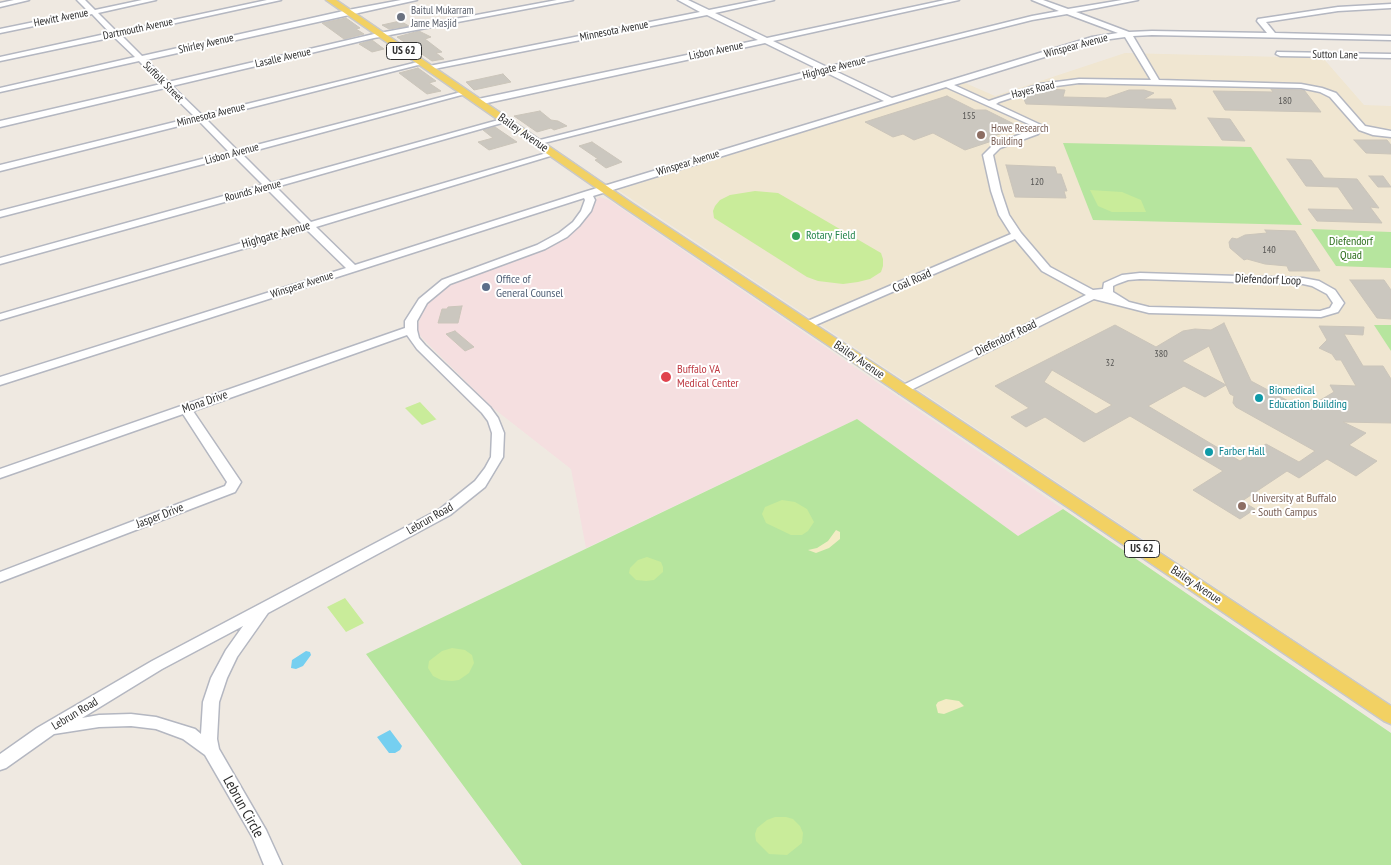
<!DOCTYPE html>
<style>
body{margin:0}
canvas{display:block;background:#efe9e1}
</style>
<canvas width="1391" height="865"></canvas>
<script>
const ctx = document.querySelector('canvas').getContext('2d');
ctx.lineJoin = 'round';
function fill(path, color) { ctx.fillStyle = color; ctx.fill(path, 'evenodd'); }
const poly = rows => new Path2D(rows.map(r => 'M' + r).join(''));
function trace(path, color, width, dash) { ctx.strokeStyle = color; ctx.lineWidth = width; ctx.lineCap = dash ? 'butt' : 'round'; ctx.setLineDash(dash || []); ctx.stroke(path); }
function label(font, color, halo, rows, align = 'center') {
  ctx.font = font + ' "PT Sans Narrow",sans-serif'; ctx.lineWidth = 4; ctx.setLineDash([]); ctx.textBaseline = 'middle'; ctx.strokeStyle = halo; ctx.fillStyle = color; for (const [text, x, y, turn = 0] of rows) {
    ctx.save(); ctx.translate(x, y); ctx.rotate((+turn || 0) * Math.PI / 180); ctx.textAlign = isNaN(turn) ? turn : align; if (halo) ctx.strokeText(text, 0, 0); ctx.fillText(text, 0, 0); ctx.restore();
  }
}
fill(poly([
 [1125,53,1323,58,1364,105,1391,106,1391,704,618,190,963,82,995,96]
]), '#f0e6d1');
fill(poly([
 [600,197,609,200,1063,509,1018,536,857,419,586,548,571,469,493,408,424,340,419,334,417,328,424,307,450,284,565,238,582,223,590,213,594,200]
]), '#f5dfe0');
fill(poly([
 [1063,143,1251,147,1302,225,1093,220],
 [1311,229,1391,232,1391,268,1336,266],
 [1374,325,1391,325,1391,351],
 [857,419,1018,536,1063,509,1391,733,1391,865,522,865,366,654]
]), '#b6e59e');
fill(poly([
 [836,530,840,532,840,539,829,548,816,553,808,550,817,548,828,541],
 [946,699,959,701,964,706,944,714,938,713,936,705,938,702]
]), '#f3ecc5');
fill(poly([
 [1090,190,1122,192,1141,200,1146,212,1112,212,1098,206],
 [755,191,778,193,881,253,883,259,883,266,881,272,870,279,858,282,843,284,818,281,807,277,714,218,713,211,715,206,720,200,730,195],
 [420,402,436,419,437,419,422,425,405,408],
 [782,500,795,502,807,509,814,522,808,531,802,535,791,535,766,523,762,514,765,507],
 [647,557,661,562,663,567,663,572,654,580,646,581,636,580,629,573,630,568,638,560],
 [345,598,364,623,346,632,327,607],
 [452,648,465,650,472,655,474,663,469,673,459,680,452,681,441,680,433,676,428,668,429,661,442,651],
 [775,817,786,817,793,819,800,826,803,833,802,843,787,855,769,854,756,841,755,834,757,828,767,820]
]), '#c9ec9a');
fill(poly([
 [306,651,310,652,311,655,303,666,296,669,291,668,292,660],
 [390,730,402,746,400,750,395,753,389,753,377,737]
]), '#75cff0');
const building = poly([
 [346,18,360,28,356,29,364,34,344,39,322,23,346,18],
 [400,21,409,26,389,29,382,25,400,21],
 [419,31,431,37,425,39,442,52,436,53,444,59,432,61,397,37,419,31],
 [372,40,384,49,372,52,359,44,372,40],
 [418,68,436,81,429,83,441,91,427,94,399,73,418,68],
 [503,74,511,82,474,90,466,82,503,74],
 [1046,89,1065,90,1063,97,1106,98,1129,90,1144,90,1154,93,1144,99,1171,99,1176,109,1026,104,1023,97,1046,89],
 [1271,89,1304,90,1321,112,1225,110,1213,91,1273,92,1271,89],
 [947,96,975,110,986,110,1020,127,988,138,992,141,965,150,933,133,914,140,903,134,893,137,865,122,947,96],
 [540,111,551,120,558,121,567,126,554,130,551,128,537,132,514,116,540,111],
 [1208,118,1230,119,1245,141,1222,140,1208,118],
 [495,127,517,142,489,150,478,142,493,138,483,130,495,127],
 [1354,140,1387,140,1391,145,1391,154,1366,153,1354,140],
 [592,142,622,162,606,168,595,160,598,159,579,146,592,142],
 [1287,159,1311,160,1324,178,1357,179,1379,208,1370,207,1382,223,1317,221,1308,209,1354,210,1338,187,1306,186,1287,159],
 [1006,165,1055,167,1057,174,1061,174,1067,191,1064,191,1066,198,1015,197,1006,165],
 [1369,176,1383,176,1391,187,1378,187,1369,176],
 [1265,230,1295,231,1320,271,1289,271,1287,266,1265,264,1247,259,1244,260,1230,248,1229,242,1232,238,1237,239,1245,235,1267,233,1265,230],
 [1350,280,1384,280,1391,290,1391,319,1377,318,1350,280],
 [462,306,458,323,438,323,442,309,447,309,448,307,462,306],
 [1224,323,1251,381,1294,404,1303,402,1312,405,1334,392,1330,385,1356,386,1341,360,1336,360,1332,354,1319,348,1327,340,1319,326,1364,327,1363,335,1344,334,1363,366,1383,366,1391,379,1391,423,1343,422,1366,433,1349,445,1377,461,1356,476,1327,459,1299,478,1287,471,1242,501,1255,509,1240,519,1193,490,1223,471,1130,416,1084,442,1045,417,1026,427,1011,417,1029,408,995,386,1115,325,1156,347,1183,331,1195,329,1211,330,1224,323],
 [1209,346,1226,385,1182,361,1209,346],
 [1052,370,1112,405,1096,414,1044,382,1052,370],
 [1226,385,1230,394,1234,396,1233,403,1236,407,1315,451,1299,462,1266,444,1240,461,1148,406,1184,386,1205,397,1226,385],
 [455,331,474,347,465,351,446,334,455,331]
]);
fill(building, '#cbc7bf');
trace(building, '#cbc5ba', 1);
const minor = poly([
 [14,0,29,0,0,7,0,3,14,0],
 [77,0,85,0,95,10,142,0,156,0,98,13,117,32,267,0,281,0,121,35,142,56,348,10,401,0,417,0,146,60,168,82,374,34,557,0,573,0,374,38,172,86,202,115,422,61,426,63,206,119,237,150,465,91,469,93,242,154,271,183,502,119,509,121,276,187,311,222,550,152,556,152,557,154,316,227,355,265,584,192,884,101,825,72,536,145,532,142,818,69,765,43,478,105,474,102,478,99,758,40,707,15,429,70,425,68,429,66,700,12,678,0,688,0,709,10,759,0,774,0,715,13,767,38,945,0,959,0,773,41,827,67,1032,16,1059,11,1032,0,1043,0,1068,9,1122,0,1138,0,1076,12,1129,32,1152,31,1267,33,1257,21,1258,19,1338,7,1391,4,1391,8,1338,11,1266,22,1275,33,1391,36,1391,40,1152,35,1133,36,1159,80,1301,84,1322,88,1336,93,1365,126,1391,131,1391,137,1373,135,1359,130,1330,97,1320,92,1301,88,1079,83,1041,88,999,102,996,104,1041,125,1042,129,1038,134,1000,148,993,155,1001,191,1009,215,1021,233,1050,267,1093,290,1103,289,1104,283,1122,275,1140,273,1303,278,1319,281,1335,290,1344,303,1338,312,1321,317,1149,313,1094,299,903,394,899,393,897,390,899,387,1086,295,1042,271,1015,239,811,327,807,328,801,325,803,323,1011,234,999,215,991,191,983,155,994,144,1032,130,1033,126,946,87,593,196,595,200,591,211,579,226,567,237,545,249,450,284,427,303,417,321,417,330,419,338,425,345,490,407,498,418,504,433,503,457,485,487,450,515,268,613,237,657,227,678,219,702,217,739,219,749,266,830,282,865,264,865,253,838,205,755,183,739,156,729,131,726,99,727,54,734,6,768,0,770,0,754,37,728,152,661,440,509,475,481,485,468,491,457,492,433,488,421,482,413,417,349,407,335,193,411,241,482,235,492,0,582,0,572,225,486,227,482,183,414,0,478,0,469,405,328,405,321,419,299,442,280,537,245,559,233,573,222,581,211,585,200,584,198,0,385,0,377,346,268,307,230,0,320,0,314,303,225,268,190,0,264,0,258,263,185,234,156,0,217,0,211,229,152,199,121,0,171,0,165,195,117,165,88,0,127,0,121,161,84,139,61,0,92,0,88,135,57,114,37,0,61,0,57,110,33,92,14,0,33,0,29,88,11,77,0],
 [1067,14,1118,33,1092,37,892,98,833,70,1032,20,1067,14],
 [1125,37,1151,80,1079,79,1040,84,989,101,954,85,1096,41,1125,37],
 [1140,279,1303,284,1312,286,1327,294,1333,303,1330,308,1320,311,1149,307,1129,302,1113,292,1113,286,1117,284,1128,280,1140,279],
 [243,626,226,650,211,678,203,702,201,734,195,729,156,717,131,714,99,715,82,718,162,669,243,626],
 [1277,52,1391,54,1391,58,1280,56,1276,54,1277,52]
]);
const major = poly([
 [326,0,336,0,633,204,1391,706,1391,724,1384,721,625,208,326,0]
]);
trace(minor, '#b4b7c1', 3);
trace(major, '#c9c9c9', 3);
fill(minor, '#fff');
fill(major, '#f2d163');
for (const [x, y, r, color] of [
 [401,17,5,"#6b7280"],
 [981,135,5,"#8d6e63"],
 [796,236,5,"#2e9e5b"],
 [486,287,5,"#5c6f8a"],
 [666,377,6,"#e0444e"],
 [1259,398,5,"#0f9aa8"],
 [1209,452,5,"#0f9aa8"],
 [1242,506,5,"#8d6e63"]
]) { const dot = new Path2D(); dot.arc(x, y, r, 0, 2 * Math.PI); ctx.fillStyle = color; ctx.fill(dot); trace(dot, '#fff', 2); }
label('10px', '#555452', null, [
 ["180",1285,101],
 ["155",969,116],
 ["120",1037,182],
 ["140",1269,250],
 ["380",1161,354],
 ["32",1110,363]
]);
label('11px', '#5b616d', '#fff', [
 ["Baitul Mukarram",411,11],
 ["Jame Masjid",411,24]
], 'left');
label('11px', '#2e2e2e', '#fff', [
 ["Hewitt Avenue",61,18,-11],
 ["Dartmouth Avenue",138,29,-12],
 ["Minnesota Avenue",614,31,-11],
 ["Shirley Avenue",206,44,-13],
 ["Winspear Avenue",1076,46,-15],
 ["Lisbon Avenue",716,51,-12],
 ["Sutton Lane",1335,55,1],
 ["Lasalle Avenue",283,58,-13],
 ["Highgate Avenue",834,68,-14],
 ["Suffolk Street",163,82,45],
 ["Hayes Road",1033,90,-14],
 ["Minnesota Avenue",211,115,-14],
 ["Lisbon Avenue",232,154,-15],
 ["Winspear Avenue",688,163,-17],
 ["Rounds Avenue",253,191,-15],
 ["Winspear Avenue",302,285,-18]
]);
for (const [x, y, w] of [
 [404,51,35],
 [1142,549,35]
]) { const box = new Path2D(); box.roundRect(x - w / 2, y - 8.5, w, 17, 4); ctx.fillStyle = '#fff'; ctx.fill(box); trace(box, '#2e2e2e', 1); }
label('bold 11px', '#2e2e2e', null, [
 ["US 62",404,51],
 ["US 62",1142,549]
]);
label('11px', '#785e54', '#fff', [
 ["Howe Research",991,129],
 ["Building",991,142]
], 'left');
label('12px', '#2e2e2e', '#fff', [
 ["Bailey Avenue",523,133,35],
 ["Highgate Avenue",276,235,-16],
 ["Diefendorf Loop",1268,280,2],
 ["Coal Road",912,281,-24],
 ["Diefendorf Road",1006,338,-26],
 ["Bailey Avenue",859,360,34],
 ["Mona Drive",205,402,-19],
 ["Jasper Drive",160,516,-21],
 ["Lebrun Road",430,519,-30],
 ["Bailey Avenue",1196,585,34],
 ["Lebrun Road",75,714,-31]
]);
label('12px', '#27864d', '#fff', [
 ["Rotary Field",806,236]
], 'left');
label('12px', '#2c6e1b', '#fff', [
 ["Diefendorf",1351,242],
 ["Quad",1351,256]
]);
label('12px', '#4e5e75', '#fff', [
 ["Office of",496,280],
 ["General Counsel",496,294]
], 'left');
label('12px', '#be3a42', '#fff', [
 ["Buffalo VA",677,370],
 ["Medical Center",677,384]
], 'left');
label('12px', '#0d838f', '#fff', [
 ["Biomedical",1269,391],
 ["Education Building",1269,405],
 ["Farber Hall",1219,452]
], 'left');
label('12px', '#785e54', '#fff', [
 ["University at Buffalo",1252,499],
 ["- South Campus",1252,513]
], 'left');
label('15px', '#2e2e2e', '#fff', [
 ["Lebrun Circle",243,807,61]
]);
</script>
